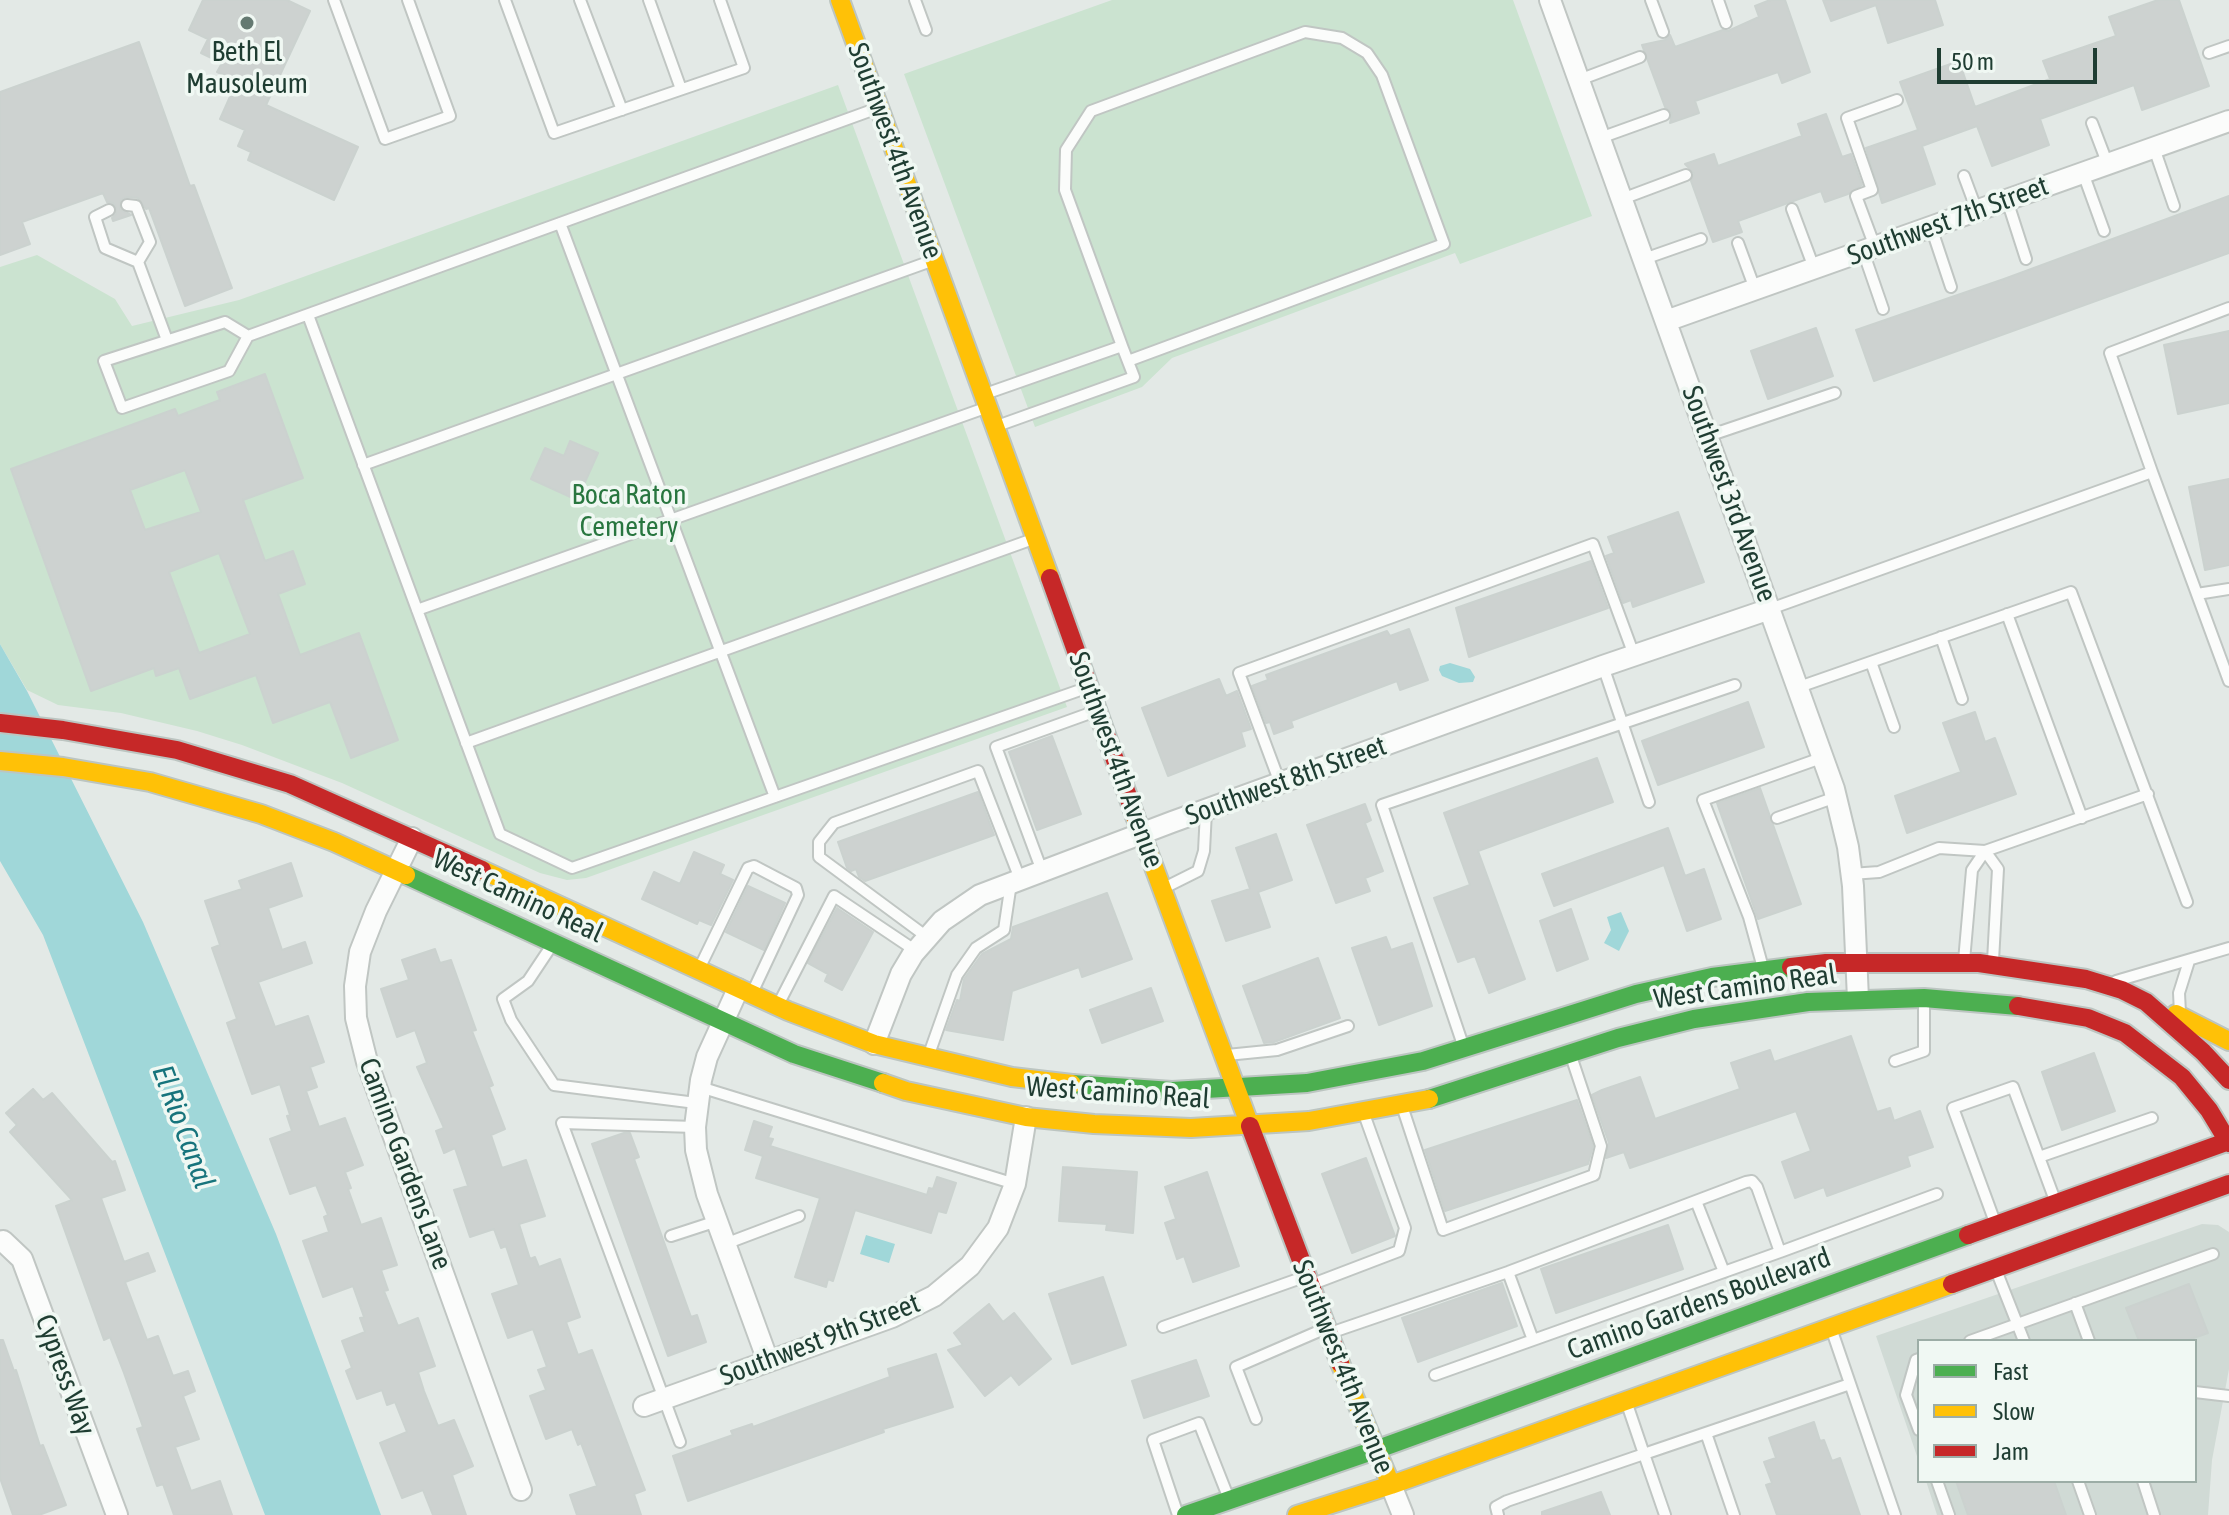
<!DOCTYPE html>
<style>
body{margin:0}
#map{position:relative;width:2229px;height:1515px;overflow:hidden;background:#e3e9e6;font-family:"Asap Condensed",sans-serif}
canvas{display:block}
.legend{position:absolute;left:1917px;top:1339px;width:280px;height:144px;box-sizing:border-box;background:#f0f8f3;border:2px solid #9cada6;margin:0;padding:10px 14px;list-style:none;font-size:24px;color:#1f3d32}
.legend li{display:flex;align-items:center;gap:16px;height:40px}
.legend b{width:40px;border:2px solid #9cada6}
.scale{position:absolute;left:1937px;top:48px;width:160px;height:36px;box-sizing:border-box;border:4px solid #1f3d32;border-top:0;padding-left:10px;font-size:24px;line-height:28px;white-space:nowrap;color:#1f3d32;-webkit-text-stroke:6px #f0f8f3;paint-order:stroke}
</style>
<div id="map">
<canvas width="2229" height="1515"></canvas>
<ul class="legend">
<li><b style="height:10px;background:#4caf50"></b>Fast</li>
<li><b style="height:10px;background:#ffc107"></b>Slow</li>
<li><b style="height:10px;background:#c62828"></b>Jam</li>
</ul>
<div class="scale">50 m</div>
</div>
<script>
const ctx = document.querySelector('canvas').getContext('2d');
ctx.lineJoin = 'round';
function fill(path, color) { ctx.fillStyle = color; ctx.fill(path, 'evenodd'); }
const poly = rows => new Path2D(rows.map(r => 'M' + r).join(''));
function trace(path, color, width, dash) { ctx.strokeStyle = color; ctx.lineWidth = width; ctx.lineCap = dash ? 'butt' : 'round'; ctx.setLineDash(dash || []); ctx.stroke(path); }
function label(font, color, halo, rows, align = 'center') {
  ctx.font = font + ' "Asap Condensed",sans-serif'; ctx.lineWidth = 7; ctx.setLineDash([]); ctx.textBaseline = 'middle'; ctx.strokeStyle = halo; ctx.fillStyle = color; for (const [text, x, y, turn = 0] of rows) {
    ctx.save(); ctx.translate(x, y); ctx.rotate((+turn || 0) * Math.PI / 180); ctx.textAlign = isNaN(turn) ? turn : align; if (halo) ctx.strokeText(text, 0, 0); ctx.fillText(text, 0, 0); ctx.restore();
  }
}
fill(poly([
 [2202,1224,2218,1225,2229,1232,2229,1369,2212,1460,2208,1515,1937,1515,1926,1481,2195,1481,2195,1341,1919,1341,1919,1462,1876,1336]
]), '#d0dad5');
fill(poly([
 [1112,0,1513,0,1592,216,1460,264,1455,253,1172,358,1142,387,1035,427,904,74],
 [838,85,1067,707,586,878,567,880,540,873,342,783,242,745,197,731,121,713,58,705,27,690,0,644,0,267,37,255,115,299,132,326,239,300]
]), '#cbe3d0');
fill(poly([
 [0,644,27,691,143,922,276,1234,381,1515,265,1515,43,935,0,861],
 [1450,663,1470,669,1475,677,1473,682,1459,683,1442,676,1439,670,1440,666],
 [1621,912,1629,931,1619,951,1604,943,1611,930,1607,917],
 [866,1235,895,1244,889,1263,860,1254]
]), '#a0d7d9');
const building = poly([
 [203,0,287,0,310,11,266,105,358,147,334,200,248,160,251,152,238,146,245,130,220,119,237,81,217,72,222,63,201,53,208,39,189,30,203,0],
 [1770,0,1785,0,1810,72,1782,83,1778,72,1695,101,1699,113,1670,123,1672,113,1665,107,1642,45,1665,40,1670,35,1675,47,1723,30,1728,31,1759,17,1755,6,1770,0],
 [1823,0,1935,0,1943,25,1888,43,1876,5,1831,21,1823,0],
 [2158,0,2179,0,2209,86,2142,110,2134,85,2040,119,2049,145,1992,166,1977,126,1922,146,1935,184,1882,203,1866,148,1918,130,1900,82,1959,61,1975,107,2050,79,2043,61,2116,36,2109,17,2158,0],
 [139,42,190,186,194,185,232,288,185,306,149,208,146,209,138,198,127,197,121,200,120,209,131,215,113,221,112,218,116,214,116,207,113,203,107,202,103,193,22,222,30,244,0,255,0,92,139,42],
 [1826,114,1842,157,1851,154,1862,185,1848,194,1825,202,1821,191,1738,221,1742,232,1713,242,1691,181,1694,173,1685,164,1714,154,1718,166,1802,136,1798,124,1826,114],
 [2229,196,2229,253,1874,381,1856,330,2004,279,2229,196],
 [1816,328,1833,376,1768,399,1751,351,1816,328],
 [2229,331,2229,403,2178,414,2164,345,2229,331],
 [265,374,303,478,243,500,265,561,293,551,305,584,278,594,300,655,359,633,398,740,351,758,330,702,273,723,256,675,190,699,179,668,156,676,154,668,91,691,11,469,175,409,178,416,220,400,217,392,265,374],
 [185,470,201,512,145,530,130,490,185,470],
 [219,553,250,634,199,653,169,572,219,553],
 [570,441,598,453,577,500,531,479,545,448,564,456,570,441],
 [2229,479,2229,565,2205,570,2189,487,2229,479],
 [1678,512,1704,582,1633,607,1631,600,1623,603,1606,556,1614,553,1608,537,1678,512],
 [1591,561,1608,608,1469,657,1456,608,1591,561],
 [1409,629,1428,680,1400,690,1397,681,1291,721,1293,727,1274,734,1270,722,1266,723,1252,686,1268,680,1266,675,1387,631,1390,636,1409,629],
 [1219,679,1226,696,1237,691,1251,729,1241,732,1245,746,1168,776,1142,708,1219,679],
 [1748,702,1764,747,1658,785,1642,741,1748,702],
 [1975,712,1985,742,1995,738,2016,794,1907,833,1895,796,1961,772,1943,723,1975,712],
 [1052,736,1081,814,1037,830,1009,752,1052,736],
 [1597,758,1613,802,1478,851,1525,979,1489,993,1475,956,1458,962,1434,898,1470,885,1444,813,1597,758],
 [1760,788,1801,904,1758,919,1717,803,1760,788],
 [978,792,994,835,865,881,859,877,856,869,851,871,847,868,838,842,978,792],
 [1365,804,1371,820,1365,823,1383,871,1365,878,1370,891,1336,903,1307,825,1365,804],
 [1668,828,1685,876,1704,869,1721,919,1687,931,1664,865,1554,906,1542,874,1668,828],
 [1276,834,1292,880,1258,892,1270,927,1226,941,1212,901,1250,889,1236,848,1276,834],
 [694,852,724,865,720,874,733,880,711,925,699,920,697,924,642,899,654,872,680,884,694,852],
 [291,863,302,896,268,908,282,950,305,942,312,963,258,982,275,1027,308,1016,324,1062,310,1067,317,1087,306,1091,319,1127,345,1118,363,1165,345,1172,351,1188,348,1189,361,1225,381,1218,397,1265,381,1270,388,1290,384,1291,398,1326,418,1318,435,1366,418,1372,424,1391,438,1426,454,1420,473,1466,452,1475,466,1515,433,1515,423,1490,402,1498,380,1443,407,1432,395,1402,387,1405,382,1390,357,1399,346,1371,352,1368,342,1341,365,1332,360,1318,364,1317,353,1286,323,1297,303,1241,329,1232,324,1217,328,1215,316,1185,290,1194,270,1139,292,1131,287,1116,290,1115,280,1084,252,1094,227,1023,237,1019,212,948,220,945,205,901,242,889,239,881,291,863],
 [748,886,785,903,764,950,726,932,748,886],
 [1107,893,1132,959,1082,977,1079,967,1012,991,1003,1040,946,1030,957,1000,960,1001,964,979,982,954,1011,939,1013,927,1107,893],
 [837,908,873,932,842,990,825,981,828,974,808,963,837,908],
 [1571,909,1588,959,1557,971,1540,921,1571,909],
 [1386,937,1391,950,1412,943,1432,1006,1379,1025,1352,948,1386,937],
 [435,949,440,963,451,960,476,1030,472,1031,493,1085,489,1087,505,1129,491,1135,502,1168,526,1160,545,1216,519,1224,530,1259,535,1257,539,1267,560,1259,580,1317,566,1322,578,1355,592,1350,645,1490,634,1494,641,1515,577,1515,570,1495,597,1486,581,1443,578,1445,572,1429,546,1439,530,1396,546,1390,538,1370,547,1367,533,1329,508,1338,492,1294,519,1285,506,1246,501,1248,494,1229,470,1237,454,1190,468,1186,455,1148,444,1153,436,1131,444,1128,417,1067,427,1063,415,1030,397,1037,381,989,409,980,402,960,435,949],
 [1318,958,1340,1018,1274,1042,1264,1043,1243,986,1318,958],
 [1151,988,1163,1021,1102,1043,1090,1010,1151,988],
 [1851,1036,1877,1112,1890,1108,1894,1121,1920,1111,1933,1147,1907,1156,1910,1166,1827,1196,1824,1187,1795,1198,1782,1162,1811,1151,1796,1111,1630,1168,1624,1152,1606,1158,1609,1143,1592,1095,1602,1090,1640,1077,1655,1119,1740,1089,1731,1063,1770,1050,1774,1062,1851,1036],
 [2094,1053,2115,1111,2062,1130,2042,1072,2094,1053],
 [33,1089,43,1100,52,1093,112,1162,115,1161,125,1190,101,1198,124,1262,148,1253,155,1271,125,1282,147,1340,158,1336,173,1376,188,1371,195,1391,183,1396,199,1439,175,1447,191,1491,220,1481,232,1515,174,1515,163,1484,157,1486,137,1429,143,1427,124,1373,110,1337,104,1340,56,1206,72,1200,10,1132,17,1125,6,1113,33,1089],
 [1577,1100,1593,1146,1588,1164,1445,1211,1425,1150,1577,1100],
 [754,1121,772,1127,768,1138,773,1139,770,1146,927,1195,929,1188,933,1189,937,1177,956,1183,946,1213,938,1211,931,1233,855,1210,833,1281,828,1279,826,1287,795,1277,820,1198,756,1178,763,1156,745,1150,754,1121],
 [624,1133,630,1133,639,1157,634,1159,691,1317,697,1315,706,1342,668,1356,592,1144,624,1133],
 [1366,1158,1395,1236,1352,1253,1322,1174,1366,1158],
 [1063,1167,1137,1172,1133,1233,1106,1230,1107,1224,1059,1221,1063,1167],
 [1207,1172,1239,1266,1193,1282,1184,1256,1177,1259,1165,1223,1176,1219,1165,1187,1207,1172],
 [1668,1225,1683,1269,1556,1313,1541,1269,1668,1225],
 [1103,1277,1126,1345,1072,1364,1049,1294,1103,1277],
 [1502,1283,1517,1326,1418,1362,1402,1318,1502,1283],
 [2189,1284,2208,1333,2185,1341,2139,1341,2126,1308,2189,1284],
 [989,1304,1003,1322,1014,1313,1051,1359,1019,1385,1011,1375,985,1396,948,1350,963,1345,954,1333,989,1304],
 [0,1340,3,1340,14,1371,16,1370,40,1446,43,1445,66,1505,39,1515,13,1515,0,1478,0,1340],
 [936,1354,953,1407,883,1429,884,1432,688,1501,673,1456,733,1435,731,1431,752,1424,753,1427,890,1377,888,1369,936,1354],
 [1196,1360,1209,1396,1144,1418,1132,1381,1196,1360],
 [1814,1422,1820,1441,1824,1440,1832,1461,1840,1458,1860,1515,1777,1515,1766,1485,1772,1483,1764,1462,1776,1458,1769,1438,1814,1422],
 [1956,1481,2054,1481,2066,1515,1968,1515,1956,1481],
 [1601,1492,1610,1515,1542,1515,1542,1512,1601,1492]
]);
fill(building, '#cdd2d0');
trace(building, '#cbd2cf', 2);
const lane = poly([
 [334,0,385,139,450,116,408,0],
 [505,0,554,133,744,68,720,0],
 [580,0,622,110],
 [649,0,681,89],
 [915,0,926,30],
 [1651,0,1663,32],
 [1718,0,1726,23],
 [2209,53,2229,46],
 [1579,80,1640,57],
 [2092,123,2108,165],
 [1600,138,1664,115],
 [2154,148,2174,206],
 [2083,173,2104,231],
 [1964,176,1977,211],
 [1622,199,1686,175],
 [2007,200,2026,259],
 [127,205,136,206,150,242,138,262,167,340],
 [1792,209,1814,268],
 [109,210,95,217,105,248,138,262],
 [560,223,775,797],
 [1931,227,1951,287],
 [1738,243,1755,289],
 [1875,247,1856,196,1872,190,1847,118,1897,100],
 [1863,251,1883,309],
 [1644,259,1701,239],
 [308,315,500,834,572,868,1086,688],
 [225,322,248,336,229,371,122,408,104,361,225,322],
 [248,336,878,108],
 [1122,346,1065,190,1066,150,1091,111,1305,32,1342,38,1367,53,1382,75,1444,244,1128,361],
 [985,394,1122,346,1134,377,997,426],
 [1708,436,1835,393],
 [363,465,934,260],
 [2152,472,2229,681],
 [2197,594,2229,589],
 [1770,609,2152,472,2110,353,2229,308],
 [417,610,988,407],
 [2007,614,2082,818],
 [1941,637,1962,699],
 [1871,662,1894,727],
 [1603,666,1649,802],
 [1799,687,2071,592,2187,902],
 [466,743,1033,539],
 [1280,783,1239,673,1593,544,1634,655],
 [1777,818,1836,797],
 [1985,851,1998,869,1993,961],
 [1042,871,996,747,1096,711],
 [1851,874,1879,872,1939,848,1985,851,2148,794],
 [1162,889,1198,871,1204,851,1206,811],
 [927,937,819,857,819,842,834,823,978,771,1020,879],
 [552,945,528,981,503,999,511,1020,554,1085,696,1103],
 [1964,961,1972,870,1985,851],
 [1763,968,1749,917,1703,800,1824,757],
 [699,969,748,868,754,866,796,888,798,895,753,991],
 [2116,981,2229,948],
 [778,1005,834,896,916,951],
 [2180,1013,2179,993,2189,961],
 [1463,1045,1382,805,1735,685],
 [1227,1055,1277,1050,1348,1026],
 [928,1057,957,975,976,948,1004,930,1011,883],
 [1895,1061,1924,1051,1924,1000],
 [700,1087,1015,1184],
 [1402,1106,1443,1230,1594,1175,1601,1146,1571,1056],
 [2039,1157,2152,1118],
 [1696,1201,1724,1272],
 [1996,1225,1953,1108,2013,1087,2056,1203],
 [671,1236,717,1221],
 [725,1244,799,1216],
 [1780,1252,1937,1194],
 [1996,1270,2024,1341],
 [1508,1272,1533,1340],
 [1310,1285,1399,1251,1405,1228,1364,1114],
 [2075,1303,2089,1341],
 [1163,1327,1304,1277],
 [1831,1328,1895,1515],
 [1330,1333,1508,1272,1746,1182,1752,1181,1757,1187,1780,1252,1435,1375],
 [1970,1341,2213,1254],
 [1919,1359,1916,1360,1906,1395,1919,1430],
 [2195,1392,2229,1396],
 [1627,1404,1644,1454,1850,1384],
 [1256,1419,1236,1367,1324,1329],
 [1706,1433,1734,1515],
 [680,1442,562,1123,695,1127],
 [1937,1481,1949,1515],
 [2078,1481,2090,1515],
 [2143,1481,2154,1515],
 [1178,1515,1153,1440,1199,1423,1229,1499],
 [1498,1515,1496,1507,1507,1501,1644,1454,1665,1515]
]);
const street = poly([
 [1550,0,1834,789,1848,847,1853,886,1858,999],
 [1666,321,2229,121],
 [412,838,376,911,360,952,355,986,356,1018,367,1062,521,1490],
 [738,989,707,1057,701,1080,695,1127,696,1150,707,1194,768,1361],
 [874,1044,901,974,913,954,942,921,980,895,1172,822,1603,666,1770,609],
 [0,1242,3,1241,22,1259,117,1515],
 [644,1406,892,1317,934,1296,970,1266,998,1228,1015,1184,1026,1117],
 [1391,1485,1403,1515]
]);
const fast = poly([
 [406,875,794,1054,883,1083],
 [1072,1084,1172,1091,1307,1083,1423,1061,1636,994,1712,977,1791,967],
 [1429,1099,1618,1038,1694,1019,1808,1002,1924,998,2018,1006],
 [1186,1515,1378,1449,1968,1235]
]);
const slow = poly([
 [840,0,1050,578],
 [0,761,63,767,150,782,261,814,334,842,406,875],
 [1135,816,1250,1126],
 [482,870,788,1011,874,1044,1012,1077,1072,1084],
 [2176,1014,2229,1041],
 [883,1083,906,1091,1026,1117,1094,1124,1191,1128,1309,1121,1429,1099],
 [1340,1363,1391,1485],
 [1297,1515,1391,1485,1952,1284]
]);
const jam = poly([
 [1050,578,1135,816],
 [0,723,63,730,177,750,290,784,482,870],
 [1791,967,1826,963,1979,963,2086,979,2122,990,2146,1002,2203,1052,2229,1080],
 [2018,1006,2088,1018,2125,1033,2182,1077,2209,1110,2229,1143],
 [1250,1126,1340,1363],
 [1968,1235,2229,1141],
 [1952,1284,2229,1184]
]);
trace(lane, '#c0c6c3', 14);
trace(street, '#c0c6c3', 24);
trace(fast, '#bcc5c1', 22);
trace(slow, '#bcc5c1', 22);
trace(jam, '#bcc5c1', 22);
trace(lane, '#fbfcfb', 10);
trace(street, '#fbfcfb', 20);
trace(fast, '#4caf50', 18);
trace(slow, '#ffc107', 18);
trace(jam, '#c62828', 18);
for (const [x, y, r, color] of [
 [247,23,8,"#647971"]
]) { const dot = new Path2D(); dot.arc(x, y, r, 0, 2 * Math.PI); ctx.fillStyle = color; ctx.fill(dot); trace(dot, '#f0f8f3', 3); }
label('28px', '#1f3d32', '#f0f8f3', [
 ["Beth El",247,52],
 ["Mausoleum",247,84]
]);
label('28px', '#1f3d32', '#f0f8f3', [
 ["Southwest 4th Avenue",895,151,70],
 ["Southwest 7th Street",1948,221,-20],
 ["Southwest 3rd Avenue",1729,494,70],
 ["Southwest 4th Avenue",1116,760,70],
 ["Southwest 8th Street",1286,781,-20],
 ["West Camino Real",518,896,25],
 ["West Camino Real",1745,987,-8],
 ["West Camino Real",1118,1093,4],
 ["Camino Gardens Lane",405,1164,70],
 ["Camino Gardens Boulevard",1699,1304,-20],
 ["Southwest 9th Street",820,1340,-21],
 ["Southwest 4th Avenue",1343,1367,68],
 ["Cypress Way",65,1375,70]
]);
label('28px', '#28763f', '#f0f8f3', [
 ["Boca Raton",629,495],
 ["Cemetery",629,527]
]);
label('italic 30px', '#17747c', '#f0f8f3', [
 ["El Rio Canal",183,1127,70]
]);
</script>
